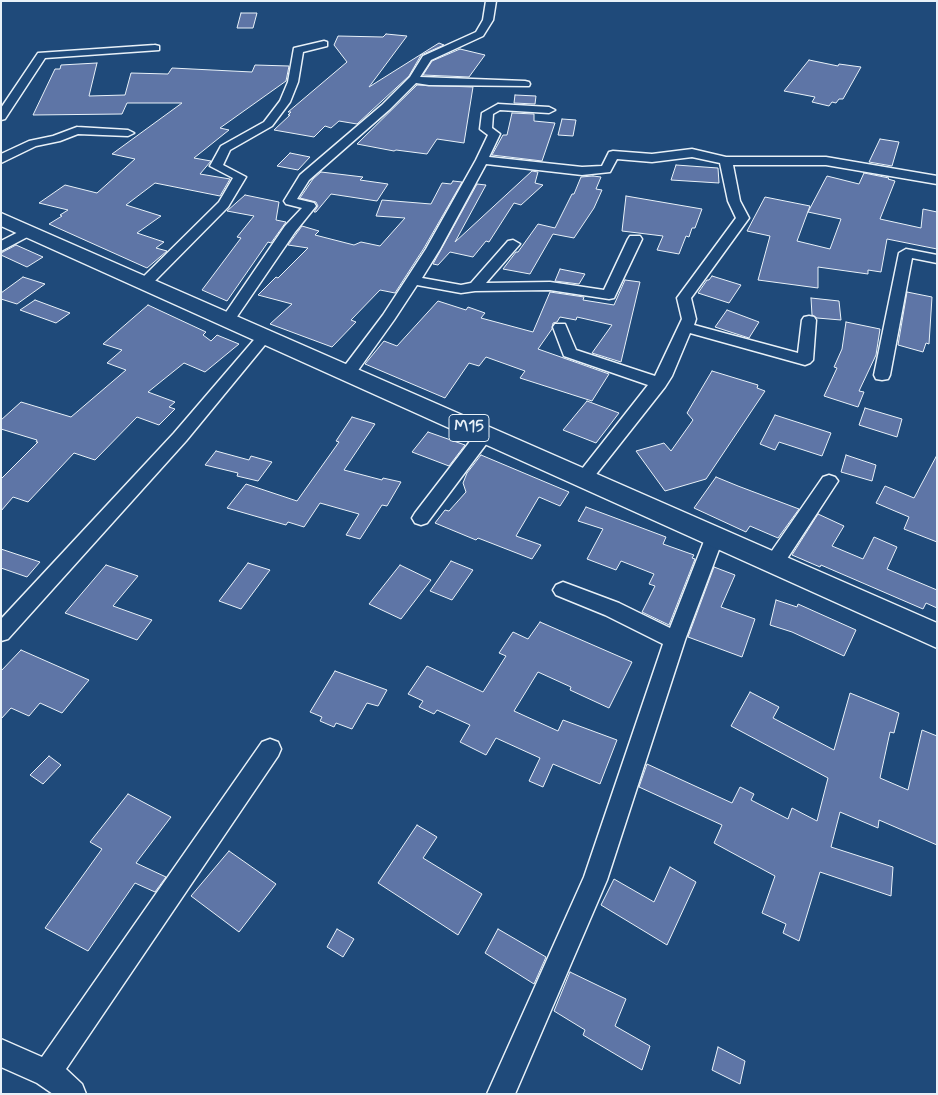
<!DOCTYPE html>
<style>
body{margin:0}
#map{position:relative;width:938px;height:1095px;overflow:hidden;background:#1f4a7a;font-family:Mynerve,sans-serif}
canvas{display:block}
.frame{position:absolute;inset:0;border:2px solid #e8f1f8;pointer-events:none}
</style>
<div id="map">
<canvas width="938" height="1095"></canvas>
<div class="frame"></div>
</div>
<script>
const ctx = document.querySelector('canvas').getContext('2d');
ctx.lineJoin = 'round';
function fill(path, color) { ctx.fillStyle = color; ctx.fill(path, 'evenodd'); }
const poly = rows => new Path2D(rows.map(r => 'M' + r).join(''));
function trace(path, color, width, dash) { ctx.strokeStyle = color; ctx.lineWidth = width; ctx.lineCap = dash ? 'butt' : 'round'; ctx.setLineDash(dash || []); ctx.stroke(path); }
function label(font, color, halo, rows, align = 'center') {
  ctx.font = font + ' Mynerve,sans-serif'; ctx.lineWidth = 4; ctx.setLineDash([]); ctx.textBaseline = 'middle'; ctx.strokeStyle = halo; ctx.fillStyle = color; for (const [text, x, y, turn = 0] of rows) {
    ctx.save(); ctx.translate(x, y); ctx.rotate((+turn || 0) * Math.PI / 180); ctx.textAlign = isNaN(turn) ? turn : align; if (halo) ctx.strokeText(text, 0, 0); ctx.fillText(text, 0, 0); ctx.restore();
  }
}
const building = poly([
 [241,13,257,13,253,28,237,28,241,13],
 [386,34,407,36,369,87,439,43,444,45,421,55,409,76,357,124,339,121,331,128,325,126,314,137,274,130,290,115,288,115,291,112,288,112,347,62,334,45,338,36,383,37,386,34],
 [460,49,485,55,469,77,423,75,432,61,460,49],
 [809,60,838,66,839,64,861,67,843,99,839,99,836,103,832,102,829,106,812,102,815,97,784,91,809,60],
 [97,63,89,96,125,95,131,73,168,74,172,68,252,72,255,65,289,66,286,81,220,128,229,130,194,158,211,161,200,174,230,179,220,196,155,183,126,205,161,216,137,233,164,242,156,248,167,251,147,268,49,224,62,216,60,215,68,210,39,203,65,185,97,193,135,159,112,154,182,103,127,103,122,114,33,115,55,69,60,69,61,65,97,63],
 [417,85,473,87,464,143,437,139,427,154,396,150,394,151,357,144,417,85],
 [515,95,536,96,535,104,514,103,515,95],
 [512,113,534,114,534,121,555,123,542,161,492,155,503,135,507,135,512,113],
 [562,119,576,120,573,136,558,135,562,119],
 [880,139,899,142,892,166,869,162,880,139],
 [290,153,310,157,298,170,277,166,290,153],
 [676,165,718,168,719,183,671,180,676,165],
 [532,171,538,172,535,183,543,185,521,205,514,203,489,242,486,241,473,257,450,252,438,265,433,264,477,184,486,185,455,242,532,171],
 [321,172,363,177,360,180,388,184,377,201,331,194,316,212,314,212,318,206,316,202,300,198,313,179,321,172],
 [864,173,889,178,888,179,895,181,880,219,921,228,923,209,937,212,937,249,887,239,881,272,868,270,868,274,818,267,818,288,758,280,770,236,747,231,765,197,810,206,797,241,830,249,841,219,808,212,827,176,859,184,864,173],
 [593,176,601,177,596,189,602,190,594,208,574,238,553,234,530,274,503,269,516,252,518,252,538,224,555,228,572,194,574,194,581,177,593,176],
 [453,181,462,182,424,248,395,293,380,290,351,320,356,322,332,347,270,324,292,304,258,295,276,277,278,278,308,248,288,245,302,226,319,231,315,235,354,245,361,242,380,246,405,218,376,216,382,200,431,204,442,183,451,184,453,181],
 [245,195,279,202,276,220,286,222,271,243,268,242,227,301,202,290,241,238,237,237,254,216,227,211,245,195],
 [626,196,702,209,695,228,692,228,689,237,686,236,679,254,657,250,663,236,622,231,626,196],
 [16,245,43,257,27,267,1,255,1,253,16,245],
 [560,269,585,274,579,284,555,281,560,269],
 [712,276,741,285,729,303,698,293,707,280,709,280,712,276],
 [23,277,45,284,17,304,1,299,1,293,23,277],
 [625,280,640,282,621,362,592,353,612,325,577,317,576,320,560,317,557,322,553,323,552,329,538,349,609,374,592,401,520,378,525,371,486,357,479,366,469,363,445,398,365,364,384,341,397,346,438,301,466,310,468,307,485,313,481,318,533,332,550,292,584,297,583,300,614,305,625,280],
 [907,292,932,297,929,344,926,343,923,352,898,345,907,292],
 [811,298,839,301,841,320,817,318,812,315,811,298],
 [35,300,70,313,56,323,20,310,35,300],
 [148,305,206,332,203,335,211,341,217,335,239,344,205,372,184,363,148,392,175,402,169,407,175,409,159,425,137,417,95,460,74,453,28,502,13,497,1,511,1,479,38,442,36,442,37,440,1,429,1,420,21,402,71,417,126,370,107,363,122,350,103,344,148,305],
 [727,310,759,322,749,338,715,327,727,310],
 [846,322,880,329,876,355,859,391,864,392,858,407,824,396,837,368,834,367,842,349,846,322],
 [712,371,758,385,757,388,765,391,706,479,665,491,636,451,664,443,671,451,693,420,687,413,712,371],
 [587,401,619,413,596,443,563,430,587,401],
 [865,408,902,419,897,437,859,425,865,408],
 [775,415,831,433,822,456,779,442,775,450,760,444,775,415],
 [352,417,375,424,344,470,382,480,383,478,401,482,387,506,382,505,360,539,346,535,359,514,320,503,304,527,288,522,286,525,227,508,246,484,297,501,339,442,336,441,352,417],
 [428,432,465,445,449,466,412,452,428,432],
 [216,451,249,460,251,456,272,462,258,481,237,476,238,473,205,465,216,451],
 [481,455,569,492,560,506,539,497,516,536,541,545,532,559,478,538,476,540,435,523,445,510,449,511,466,492,463,483,467,473,481,455],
 [846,455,876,465,872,481,841,472,846,455],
 [937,455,937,542,904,529,909,517,876,503,885,486,914,498,937,455],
 [716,477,738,486,799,509,778,538,750,526,746,532,694,508,716,477],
 [586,507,666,537,663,544,694,555,692,558,695,559,669,625,642,612,655,586,649,584,654,574,621,561,616,570,587,559,603,529,578,521,586,507],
 [818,514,844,526,832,546,863,559,874,537,897,547,887,569,937,590,937,608,926,603,923,609,821,565,820,567,792,555,818,514],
 [1,549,40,562,27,577,1,568,1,549],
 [451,561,473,570,452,600,430,591,451,561],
 [248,563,270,570,241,609,219,601,248,563],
 [106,565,138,576,113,606,152,620,137,640,65,613,106,565],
 [400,565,431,580,401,619,369,604,400,565],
 [714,567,735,575,721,607,755,619,742,657,688,637,714,567],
 [776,600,797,607,798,604,856,630,844,656,792,632,770,625,776,600],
 [540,622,632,662,609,708,570,690,571,687,538,672,514,711,558,731,563,720,617,740,600,784,553,764,543,787,529,781,540,758,496,738,486,755,460,742,470,725,437,710,434,714,419,707,423,701,408,694,427,666,483,692,506,656,499,653,513,632,528,639,540,622],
 [21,650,89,680,62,713,40,703,29,716,11,708,1,719,1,671,21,650],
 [335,671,387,690,378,706,367,703,352,729,336,723,334,727,320,721,322,717,310,712,335,671],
 [750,692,779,707,773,718,834,750,850,693,899,713,894,733,890,732,880,778,908,790,922,730,937,736,937,845,879,820,878,828,840,812,831,847,893,867,891,896,820,872,799,941,783,933,786,924,762,913,775,876,714,843,722,825,639,787,647,764,732,803,740,787,754,794,751,800,788,819,792,808,817,821,828,778,731,726,750,692],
 [49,756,61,765,43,784,30,775,49,756],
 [128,794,171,817,136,863,166,877,155,892,135,883,88,951,45,928,102,849,90,842,128,794],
 [417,825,437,837,423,858,482,894,458,935,378,883,417,825],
 [229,851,276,884,239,932,191,896,229,851],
 [670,867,696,882,667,945,601,905,614,879,654,902,670,867],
 [337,929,354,939,343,957,327,947,337,929],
 [498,929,546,957,534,984,485,953,498,929],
 [570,972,626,999,615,1026,650,1046,642,1070,583,1035,585,1030,554,1011,570,972],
 [718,1047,745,1061,740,1084,712,1070,718,1047]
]);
fill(building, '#5e75a6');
trace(building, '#e8f1f8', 1);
const minor = poly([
 [486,1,496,1,493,20,483,36,431,60,420,77,525,81,529,82,530,84,529,86,429,85,416,83,390,109,309,180,297,199,314,203,316,206,295,232,232,324,222,324,220,321,285,226,302,208,286,204,284,201,300,175,382,105,410,77,423,56,476,32,483,20,486,1],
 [324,41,327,42,327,46,303,52,298,82,290,102,272,126,230,150,223,165,246,177,228,207,149,287,139,287,137,284,139,281,219,202,233,178,210,166,221,146,264,122,280,101,288,82,294,48,324,41],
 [155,45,159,46,159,50,45,58,5,119,1,120,1,108,38,53,155,45],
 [498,104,549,107,555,110,549,113,500,110,493,114,492,128,500,134,489,157,582,167,602,166,609,152,613,151,652,154,692,149,726,157,826,157,937,176,937,184,826,165,733,165,740,201,749,218,691,298,696,319,694,325,798,353,802,320,804,317,809,316,814,317,816,320,813,360,810,363,805,365,690,333,672,376,665,387,590,482,584,484,578,482,575,478,578,474,648,385,564,356,553,327,555,324,565,324,576,350,655,376,682,319,677,298,736,218,728,201,720,163,692,157,652,162,617,159,610,172,582,175,486,164,440,249,422,278,461,285,471,283,508,241,513,240,520,244,486,283,550,282,604,290,628,239,630,236,640,236,642,239,614,298,609,299,550,290,475,291,461,293,417,285,394,320,354,376,348,377,342,376,340,372,383,315,426,249,476,160,488,135,480,129,482,113,498,104],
 [77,127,128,130,134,133,128,136,78,134,60,141,36,146,1,163,1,154,29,141,53,136,77,127],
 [28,227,33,228,35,231,33,234,1,251,1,241,28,227],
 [906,249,937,255,937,263,912,258,890,375,888,379,882,380,876,379,874,375,899,253,906,249],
 [264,332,269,334,272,337,269,340,186,441,8,639,1,641,1,619,174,433,259,334,264,332],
 [484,429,490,431,492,435,490,439,427,523,421,525,415,523,412,518,415,513,478,431,484,429],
 [829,475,835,477,838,481,781,568,774,570,767,568,764,563,767,558,823,477,829,475],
 [715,529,722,531,724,536,685,640,607,880,515,1094,487,1094,584,877,663,644,605,615,556,595,553,590,556,585,563,582,619,603,670,628,706,536,708,531,715,529],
 [270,739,278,742,281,749,278,756,66,1069,82,1084,86,1094,53,1094,37,1083,1,1067,1,1039,42,1057,262,742,270,739]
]);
const trunk = poly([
 [1,213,937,623,937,648,1,226,1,213]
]);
trace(minor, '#e8f1f8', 3);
trace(trunk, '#e8f1f8', 3);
fill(minor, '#1f4a7a');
fill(trunk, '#1f4a7a');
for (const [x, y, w] of [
 [469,428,40]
]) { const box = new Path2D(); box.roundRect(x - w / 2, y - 13.5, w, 27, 4); ctx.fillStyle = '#1f4a7a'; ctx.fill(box); trace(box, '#e8f1f8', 1); }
label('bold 16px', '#e8f1f8', null, [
 ["M15",469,428]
]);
</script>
